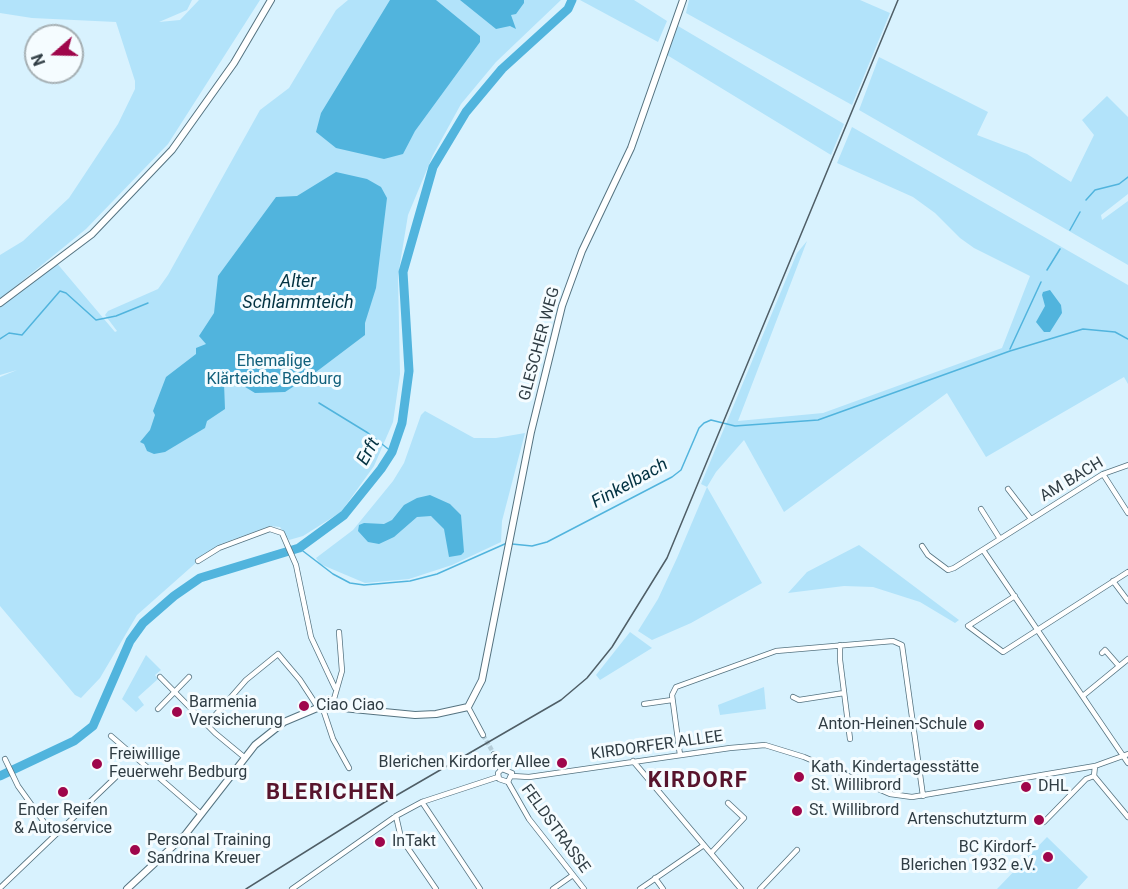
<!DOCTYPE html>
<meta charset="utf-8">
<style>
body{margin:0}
#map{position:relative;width:1128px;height:889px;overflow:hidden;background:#d8f2fe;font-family:Roboto,sans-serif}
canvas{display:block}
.north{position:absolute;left:24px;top:24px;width:60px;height:60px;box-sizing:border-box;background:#f5fcff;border:2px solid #a6b0b4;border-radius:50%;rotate:250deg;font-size:16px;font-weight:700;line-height:24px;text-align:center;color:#303d44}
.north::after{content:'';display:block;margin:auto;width:21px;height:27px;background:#9f064b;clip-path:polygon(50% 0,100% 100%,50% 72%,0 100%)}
</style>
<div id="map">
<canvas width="1128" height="889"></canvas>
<div class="north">N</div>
</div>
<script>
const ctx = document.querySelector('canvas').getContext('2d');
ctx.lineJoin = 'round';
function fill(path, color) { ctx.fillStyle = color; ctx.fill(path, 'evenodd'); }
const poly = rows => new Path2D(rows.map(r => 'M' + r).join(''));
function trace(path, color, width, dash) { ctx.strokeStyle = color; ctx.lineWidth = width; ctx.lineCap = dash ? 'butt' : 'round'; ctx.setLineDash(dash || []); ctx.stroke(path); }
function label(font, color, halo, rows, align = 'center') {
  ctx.font = font + ' Roboto,sans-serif'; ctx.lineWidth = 6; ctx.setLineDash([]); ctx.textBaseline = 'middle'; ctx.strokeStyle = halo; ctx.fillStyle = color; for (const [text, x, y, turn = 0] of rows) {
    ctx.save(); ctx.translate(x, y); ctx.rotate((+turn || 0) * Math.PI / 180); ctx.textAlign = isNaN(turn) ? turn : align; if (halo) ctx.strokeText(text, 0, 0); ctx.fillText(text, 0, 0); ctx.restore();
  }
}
fill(poly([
 [0,0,192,0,187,10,159,22,180,20,199,0,260,0,168,144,86,229,0,299,0,255,23,241,69,198,118,124,135,89,135,81,116,22,32,18,0,13],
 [348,0,561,0,496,62,461,104,433,155,408,215,398,276,400,374,393,422,374,466,341,512,303,536,289,540,280,527,270,526,221,544,198,561,137,615,100,678,81,698,75,695,0,606,0,377,17,370,0,375,0,306,55,261,115,332,117,331,105,315,108,311,158,289,168,275,260,110,289,88,336,10],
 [580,0,634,0,667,21,658,42],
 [689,0,860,0,890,13,852,105,686,13],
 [678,26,844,124,831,155,667,55],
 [879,57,988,112,977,135,1027,154,1071,182,1094,135,1082,120,1107,96,1128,117,1128,194,1101,215,1102,220,1128,201,1128,265,859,110],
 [852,127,1128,285,1128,384,1124,377,986,457,947,393,784,512,744,440,716,472,707,487,762,583,691,623,652,640,638,631,658,599,677,558,707,487,701,484,797,253,807,241,738,421,823,413,1002,348,1030,276,974,248,960,238,935,213,913,197,837,163],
 [425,411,474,438,496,438,525,433,502,521,501,542,452,565,409,579,365,583,320,564,316,558,353,530,393,481,404,463,421,415],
 [859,545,959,620,955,623,920,602,873,587,844,586,788,593,807,572],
 [630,632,652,648,600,680,596,675],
 [146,655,161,670,155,675,158,679,138,697,144,705,136,712,122,699],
 [764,687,766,709,720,715,718,705],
 [1047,837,1088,877,1077,889,997,889]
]), '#b2e3fa');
fill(poly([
 [390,0,436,0,480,36,480,42,415,131,403,154,384,159,336,148,316,132,321,113],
 [460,0,524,0,524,3,516,14,511,15,516,29,510,26,496,29],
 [336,172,367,179,381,187,387,198,376,288,365,323,365,335,316,372,285,392,255,393,237,382,231,374,224,383,225,409,207,421,205,428,165,452,154,454,147,451,144,444,140,442,150,430,155,415,153,411,166,377,196,354,196,348,206,344,199,336,214,313,218,276,276,197,297,196],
 [1050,290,1061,305,1062,313,1050,332,1044,332,1036,322,1045,306,1042,295,1043,292],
 [430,495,450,504,461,515,464,552,461,555,449,557,444,529,431,516,417,517,394,537,379,544,368,542,358,531,359,525,364,523,384,524,392,520,404,505,417,498]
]), '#51b4dd');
trace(poly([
 [1086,200,1095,190,1119,184,1128,177],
 [1070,230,1080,212],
 [1047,270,1060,249],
 [0,339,9,333,22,335,60,291,66,293,96,320,116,316,148,303],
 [1010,349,1041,282],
 [319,403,368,433,392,452],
 [512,544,532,546,547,542,672,477,681,470,699,428,704,423,711,420,735,426,818,420,1010,351,1083,329,1115,332,1128,339],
 [299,548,333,574,350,583,364,585,410,581,437,574,507,543]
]), '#51b4dd', 1.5);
trace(poly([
 [0,776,74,741,93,726,130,641,143,623,174,596,200,578,299,548,344,515,381,469,392,452,402,423,409,371,403,272,433,167,466,112,502,69,568,9,572,0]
]), '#51b4dd', 9);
trace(poly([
 [483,735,494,754]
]), '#b6ced9', 4.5, [4.5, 2]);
const street = poly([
 [1103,474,1128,513],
 [1008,489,1031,519],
 [981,509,1000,539],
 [922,546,928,555,948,570,954,568,1103,474,1128,465],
 [983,550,1128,763],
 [198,561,219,548,270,529,282,533,296,565,311,637,335,688],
 [1113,581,1128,601],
 [1015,596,968,626,1003,652,1128,572],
 [339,632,342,671,334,699,324,699,322,706,333,739,349,768],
 [840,645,840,660,850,739],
 [1102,653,1105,650,1119,666],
 [160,677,215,733,244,757],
 [1084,695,1128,659],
 [793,697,799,700,844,693],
 [644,704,672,700],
 [468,707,483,735],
 [158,709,189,677],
 [205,722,211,720,246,680,278,654,300,680,317,706],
 [111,736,201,814],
 [494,754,501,770],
 [680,755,672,695,676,687,776,651,893,641,902,645,923,796],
 [5,759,18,786,54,836],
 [633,761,741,889],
 [512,776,529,777,730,748,765,745,804,757,890,794,912,797,1095,766,1128,754],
 [1094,776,1128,817],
 [508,782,512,773,502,769,498,773,499,779,508,782,529,819,584,889],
 [422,802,480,889],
 [396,816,401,838,436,889],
 [1044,822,1086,779,1094,776,1095,766],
 [711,853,744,818,728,803],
 [655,878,663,889],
 [0,888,119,774],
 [292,889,396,816,422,802,498,777],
 [553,889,573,875],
 [640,889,704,845],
 [760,889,797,850]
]);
const secondary = poly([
 [0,303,92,234,172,150,234,63,271,0],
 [127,889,185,835,255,745,284,722,322,706,415,715,436,714,468,707,482,680,531,432,562,306,582,251,631,148,683,0]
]);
trace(street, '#557380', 6);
trace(secondary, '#557380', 8);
trace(street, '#fff', 4.5);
trace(secondary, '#fff', 6);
trace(poly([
 [246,889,385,802,561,700,587,678,612,647,667,558,898,0]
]), '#4f5e66', 1.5);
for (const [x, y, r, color] of [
 [304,706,6,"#9f064b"],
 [177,712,6,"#9f064b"],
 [979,725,6,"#9f064b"],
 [562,763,6,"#9f064b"],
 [97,764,6,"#9f064b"],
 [799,777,6,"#9f064b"],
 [1026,787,6,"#9f064b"],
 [63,792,6,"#9f064b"],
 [797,811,6,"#9f064b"],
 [1039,820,6,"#9f064b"],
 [380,842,6,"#9f064b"],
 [135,850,6,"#9f064b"],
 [1048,857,6,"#9f064b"]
]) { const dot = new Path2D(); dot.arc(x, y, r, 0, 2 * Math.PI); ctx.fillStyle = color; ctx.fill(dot); trace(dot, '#f5fcff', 2); }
label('16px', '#303d44', '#f5fcff', [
 ["GLESCHER WEG",540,344,-75],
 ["AM BACH",1072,480,-31],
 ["KIRDORFER ALLEE",657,746,-8],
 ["FELDSTRASSE",555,829,54]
]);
label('16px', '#11607c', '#f5fcff', [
 ["Ehemalige",274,362],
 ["Klärteiche Bedburg",274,380]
]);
label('16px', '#303d44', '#f5fcff', [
 ["Barmenia",189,703],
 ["Versicherung",189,721],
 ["Ciao Ciao",316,706],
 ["Anton-Heinen-Schule",967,725,"right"],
 ["Freiwillige",109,755],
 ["Feuerwehr Bedburg",109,773],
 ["Blerichen Kirdorfer Allee",550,763,"right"],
 ["Kath. Kindertagesstätte",811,768],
 ["St. Willibrord",811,786],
 ["DHL",1038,787],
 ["Ender Reifen",63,811,"center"],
 ["& Autoservice",63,829,"center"],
 ["St. Willibrord",809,811],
 ["Artenschutzturm",1027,820,"right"],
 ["Personal Training",147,841],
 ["Sandrina Kreuer",147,859],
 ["InTakt",392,842],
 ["BC Kirdorf-",1036,848,"right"],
 ["Blerichen 1932 e.V.",1036,866,"right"]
], 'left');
label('italic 18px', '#033242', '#f5fcff', [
 ["Alter",298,282],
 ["Schlammteich",298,303],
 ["Erft",369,452,-61],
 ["Finkelbach",630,484,-29]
]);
ctx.letterSpacing = '1.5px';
label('bold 22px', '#58142c', '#f5fcff', [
 ["KIRDORF",698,781],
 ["BLERICHEN",331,793]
]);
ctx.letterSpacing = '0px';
</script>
